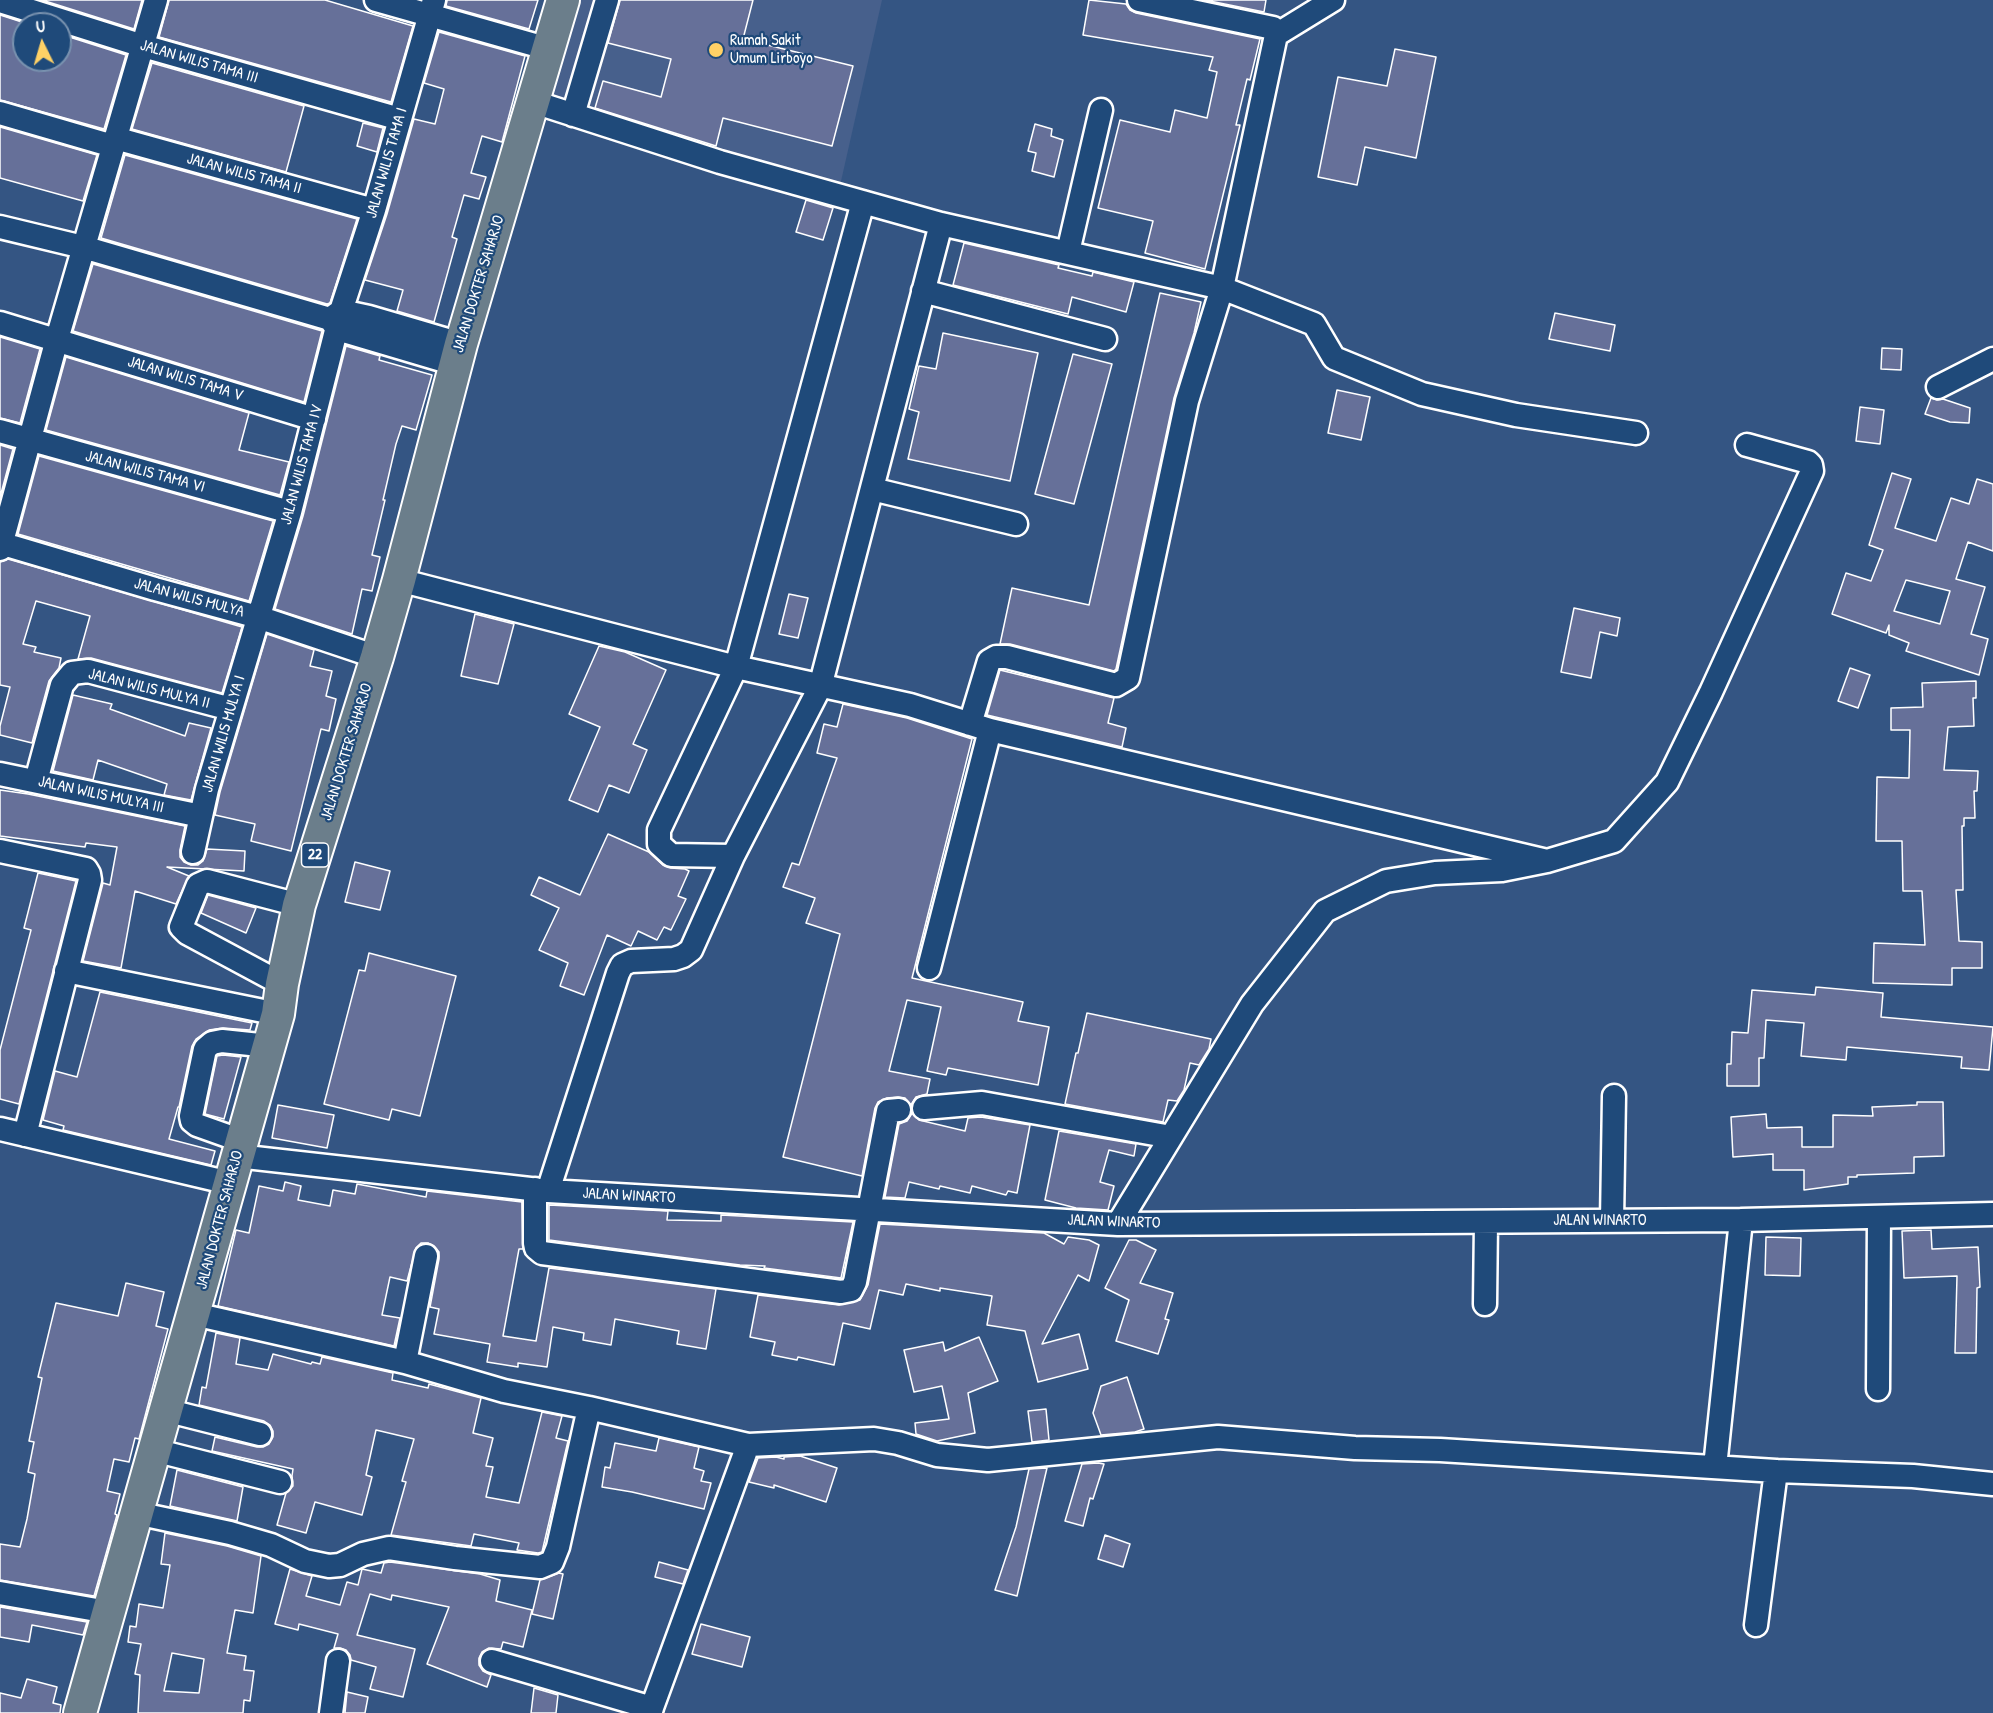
<!DOCTYPE html>
<style>
body{margin:0}
#map{position:relative;width:1993px;height:1713px;overflow:hidden;background:#345583;font-family:"Patrick Hand",sans-serif}
canvas{display:block}
.north{position:absolute;left:12px;top:12px;width:60px;height:60px;box-sizing:border-box;background:#1f4a7a;border:2px solid #7992af;border-radius:50%;rotate:355deg;font-size:16px;font-weight:700;line-height:24px;text-align:center;color:#fff}
.north::after{content:'';display:block;margin:auto;width:21px;height:27px;background:#ffd166;clip-path:polygon(50% 0,100% 100%,50% 72%,0 100%)}
</style>
<div id="map">
<canvas width="1993" height="1713"></canvas>
<div class="north">U</div>
</div>
<script>
const ctx = document.querySelector('canvas').getContext('2d');
ctx.lineJoin = 'round';
function fill(path, color) { ctx.fillStyle = color; ctx.fill(path, 'evenodd'); }
const poly = rows => new Path2D(rows.map(r => 'M' + r).join(''));
function trace(path, color, width, dash) { ctx.strokeStyle = color; ctx.lineWidth = width; ctx.lineCap = dash ? 'butt' : 'round'; ctx.setLineDash(dash || []); ctx.stroke(path); }
function label(font, color, halo, rows, align = 'center') {
  ctx.font = font + ' "Patrick Hand",sans-serif'; ctx.lineWidth = 4.5; ctx.setLineDash([]); ctx.textBaseline = 'middle'; ctx.strokeStyle = halo; ctx.fillStyle = color; for (const [text, x, y, turn = 0] of rows) {
    ctx.save(); ctx.translate(x, y); ctx.rotate((+turn || 0) * Math.PI / 180); ctx.textAlign = isNaN(turn) ? turn : align; if (halo) ctx.strokeText(text, 0, 0); ctx.fillText(text, 0, 0); ctx.restore();
  }
}
fill(poly([
 [576,0,882,0,839,190,546,100]
]), '#47608c');
const building = poly([
 [42,0,142,0,134,29,42,0],
 [169,0,325,0,413,26,391,102,159,37,169,0],
 [447,0,538,0,529,29,446,6,447,0],
 [620,0,753,0,743,39,853,66,832,146,723,118,716,146,595,108,603,81,661,97,671,59,608,43,620,0],
 [1089,0,1126,4,1130,10,1136,13,1260,39,1250,80,1247,79,1236,125,1240,125,1205,269,1145,253,1153,221,1098,208,1120,120,1170,132,1175,110,1207,118,1217,72,1209,70,1213,57,1083,35,1089,0],
 [1205,0,1266,0,1264,12,1205,0],
 [0,15,28,24,24,24,24,60,60,60,60,34,126,55,104,129,0,100,0,15],
 [439,32,525,56,502,142,482,136,471,173,486,177,479,199,464,195,452,237,457,239,434,322,397,311,403,290,365,280,387,214,414,119,435,124,444,89,424,83,439,32],
 [1395,49,1436,57,1416,158,1365,147,1357,185,1318,177,1338,77,1387,86,1395,49],
 [152,63,304,106,286,172,132,129,152,63],
 [363,123,383,128,377,152,357,146,363,123],
 [1035,124,1052,129,1051,136,1063,140,1054,177,1032,171,1036,153,1028,151,1035,124],
 [0,127,97,155,83,201,0,178,0,127],
 [125,155,357,219,330,303,327,304,101,238,125,155],
 [806,200,833,208,823,240,796,232,806,200],
 [964,243,1059,265,1058,268,1092,276,1093,272,1134,282,1126,312,1072,297,1068,314,953,285,964,243],
 [93,264,322,331,304,402,73,331,93,264],
 [1160,293,1201,302,1194,333,1174,398,1116,669,1114,671,1010,644,1000,644,1012,588,1089,605,1160,293],
 [1555,313,1615,325,1610,351,1549,339,1555,313],
 [943,333,1038,353,1010,481,908,459,919,412,909,409,919,366,936,369,943,333],
 [0,337,40,349,20,423,0,418,0,337],
 [346,346,380,356,379,360,432,375,416,430,402,426,396,444,383,500,385,500,372,555,380,557,372,591,362,589,352,634,275,609,303,516,346,346],
 [1882,348,1902,349,1901,370,1881,369,1882,348],
 [1073,354,1112,364,1074,504,1035,494,1073,354],
 [66,357,249,413,239,450,289,462,280,495,46,430,66,357],
 [1337,390,1370,397,1361,440,1328,433,1337,390],
 [1931,398,1937,400,1943,399,1970,408,1969,423,1950,422,1925,414,1931,398],
 [1860,407,1884,410,1880,444,1856,441,1860,407],
 [0,445,13,449,0,497,0,445],
 [39,456,273,521,249,601,18,534,39,456],
 [1892,473,1911,479,1895,528,1936,541,1951,498,1969,504,1977,479,1993,484,1993,551,1968,542,1956,579,1985,587,1971,634,1988,639,1979,675,1906,651,1909,643,1889,635,1889,625,1886,633,1832,614,1846,573,1871,581,1883,550,1869,545,1892,473],
 [1906,580,1950,591,1940,624,1894,611,1906,580],
 [8,559,242,627,222,693,91,658,78,659,90,616,36,601,23,644,36,647,34,652,61,658,59,668,49,681,32,743,0,735,0,726,10,687,0,685,0,562,8,559],
 [789,594,808,598,798,638,779,634,789,594],
 [1574,608,1620,618,1617,636,1600,632,1591,678,1561,672,1574,608],
 [475,614,514,624,498,684,461,676,475,614],
 [267,634,314,650,310,666,332,671,326,696,336,699,329,731,321,729,291,851,251,841,255,824,215,815,220,792,267,634],
 [599,646,625,652,666,670,633,744,647,750,629,793,609,785,598,812,569,800,600,727,569,714,599,646],
 [1850,668,1870,675,1858,708,1838,701,1850,668],
 [1000,670,1114,698,1108,723,1126,728,1122,747,987,715,1000,670],
 [1976,681,1976,698,1973,698,1974,726,1948,727,1944,770,1978,771,1977,791,1974,791,1975,818,1964,818,1964,826,1962,826,1963,890,1956,890,1959,941,1982,942,1982,968,1952,968,1952,985,1873,983,1874,943,1925,945,1922,891,1903,891,1902,841,1876,841,1877,777,1909,778,1910,730,1891,730,1891,708,1923,707,1922,683,1976,681],
 [73,695,112,704,110,709,185,736,189,723,211,728,191,800,164,795,167,784,98,760,93,780,53,771,73,695],
 [843,704,907,718,972,739,912,978,1023,1002,1018,1021,1049,1027,1038,1085,948,1068,946,1075,927,1071,941,1007,907,1000,889,1071,930,1079,927,1094,916,1097,911,1105,905,1098,898,1097,887,1098,878,1102,875,1108,862,1176,783,1157,840,934,806,923,815,898,783,887,792,863,799,865,837,758,817,753,824,724,837,727,843,704],
 [0,790,28,794,185,826,180,850,180,857,184,862,191,865,198,865,203,861,207,849,245,851,244,871,167,867,189,876,176,904,135,891,121,968,83,961,103,883,110,885,117,847,86,843,85,847,0,836,0,790],
 [608,834,649,852,663,865,671,868,685,869,689,871,678,896,686,899,671,930,664,927,657,940,638,931,631,946,607,935,584,995,560,986,568,963,539,950,559,908,531,895,539,877,580,895,608,834],
 [355,862,390,871,380,910,345,902,355,862],
 [38,873,76,881,19,1104,0,1099,0,1050,31,930,24,928,38,873],
 [208,895,256,908,246,933,201,913,208,895],
 [369,953,456,976,420,1116,392,1109,389,1120,324,1104,359,970,365,971,369,953],
 [1816,987,1883,993,1881,1017,1993,1027,1989,1070,1961,1068,1962,1057,1847,1047,1846,1060,1801,1056,1804,1023,1766,1020,1764,1058,1759,1058,1759,1086,1727,1086,1727,1064,1731,1064,1732,1032,1748,1033,1752,990,1815,995,1816,987],
 [100,992,252,1023,250,1030,223,1028,209,1030,196,1039,192,1046,179,1107,178,1107,169,1139,215,1151,211,1165,63,1130,64,1126,43,1120,55,1071,77,1077,100,992],
 [1087,1013,1211,1039,1209,1049,1199,1065,1190,1063,1184,1090,1177,1101,1168,1100,1163,1122,1065,1104,1076,1053,1078,1053,1087,1013],
 [223,1055,241,1057,224,1119,205,1114,217,1056,223,1055],
 [1917,1102,1943,1102,1944,1156,1914,1157,1914,1173,1857,1175,1857,1177,1848,1177,1848,1184,1804,1190,1804,1170,1773,1170,1773,1154,1733,1157,1731,1117,1766,1114,1767,1128,1802,1127,1802,1147,1833,1147,1833,1115,1873,1116,1872,1107,1917,1105,1917,1102],
 [278,1105,334,1115,327,1148,272,1138,278,1105],
 [912,1113,919,1120,965,1131,968,1118,981,1117,1030,1125,1017,1193,1008,1191,1006,1195,972,1186,970,1193,940,1186,939,1189,909,1182,905,1198,885,1197,899,1124,907,1121,912,1113],
 [1059,1131,1136,1144,1134,1156,1109,1150,1100,1182,1114,1186,1108,1210,1076,1208,1045,1200,1059,1131],
 [285,1182,301,1186,298,1200,330,1206,333,1190,355,1194,357,1184,426,1197,427,1191,522,1202,523,1249,519,1249,503,1336,536,1341,549,1268,716,1289,706,1349,677,1344,679,1331,615,1319,611,1345,583,1340,584,1333,553,1327,547,1367,518,1363,518,1367,487,1362,490,1344,434,1334,439,1309,430,1307,439,1259,439,1252,434,1246,428,1243,421,1243,416,1248,407,1281,390,1277,382,1315,400,1318,394,1346,218,1306,236,1230,249,1233,259,1186,283,1191,285,1182],
 [549,1205,668,1211,667,1220,721,1221,721,1215,853,1222,841,1278,764,1268,765,1266,740,1265,549,1240,549,1205],
 [880,1224,1044,1233,1064,1244,1068,1237,1089,1240,1099,1245,1089,1281,1078,1275,1042,1344,1079,1334,1088,1369,1038,1382,1025,1331,987,1325,992,1296,940,1288,940,1291,906,1284,903,1295,879,1290,870,1329,843,1323,834,1365,798,1357,797,1360,772,1355,775,1342,750,1337,758,1295,839,1305,860,1300,868,1285,880,1224],
 [1931,1230,1932,1249,1978,1247,1980,1287,1977,1288,1976,1353,1955,1353,1957,1276,1904,1278,1902,1231,1931,1230],
 [1766,1237,1801,1238,1800,1276,1765,1275,1766,1237],
 [1129,1240,1136,1240,1156,1250,1140,1283,1173,1293,1165,1319,1169,1320,1158,1354,1116,1341,1129,1300,1105,1288,1129,1240],
 [126,1283,164,1292,156,1326,168,1329,139,1439,135,1438,129,1462,114,1459,107,1491,120,1494,115,1514,117,1515,94,1596,0,1580,0,1544,20,1547,27,1519,35,1474,28,1472,34,1442,29,1441,42,1378,38,1377,56,1303,118,1316,126,1283],
 [216,1333,240,1338,236,1364,268,1370,273,1354,311,1364,312,1362,320,1364,322,1357,393,1373,392,1380,428,1388,429,1384,481,1398,473,1433,493,1438,486,1466,493,1467,486,1497,519,1503,542,1412,562,1416,556,1438,568,1441,542,1552,538,1553,517,1550,519,1543,474,1534,471,1546,391,1535,406,1482,402,1481,414,1439,376,1430,366,1475,372,1477,362,1515,315,1502,306,1533,277,1525,286,1493,293,1486,292,1476,293,1469,212,1451,215,1437,257,1447,263,1447,269,1444,273,1437,273,1431,270,1425,264,1421,199,1405,202,1387,206,1388,216,1333],
 [979,1337,998,1381,968,1393,975,1433,937,1441,916,1434,915,1423,949,1419,942,1386,914,1392,904,1350,943,1342,945,1351,979,1337],
 [1127,1377,1144,1429,1135,1432,1101,1435,1093,1413,1101,1386,1127,1377],
 [1046,1409,1049,1440,1032,1442,1028,1411,1046,1409],
 [659,1438,699,1447,694,1468,704,1471,701,1481,711,1483,704,1509,632,1492,602,1487,605,1467,610,1468,615,1443,656,1451,659,1438],
 [800,1456,837,1468,826,1502,774,1485,774,1488,749,1482,758,1458,776,1457,784,1459,784,1457,800,1456],
 [1098,1463,1104,1464,1093,1499,1090,1498,1083,1526,1065,1521,1082,1464,1098,1463],
 [1047,1468,1017,1596,995,1590,1016,1527,1029,1469,1047,1468],
 [177,1470,243,1487,237,1521,170,1506,177,1470],
 [165,1533,227,1546,261,1556,253,1613,235,1610,227,1653,246,1656,244,1670,254,1671,250,1701,244,1700,243,1713,138,1713,140,1675,135,1674,141,1644,128,1642,130,1626,136,1627,139,1604,163,1608,170,1565,161,1564,165,1533],
 [172,1653,204,1659,199,1693,164,1691,172,1653],
 [1105,1535,1130,1544,1123,1567,1098,1559,1105,1535],
 [390,1562,480,1574,500,1580,496,1601,532,1610,523,1647,503,1642,501,1649,489,1648,482,1652,479,1658,479,1665,483,1671,491,1675,487,1687,427,1664,449,1607,392,1595,391,1600,370,1594,357,1635,415,1649,403,1697,370,1689,376,1667,351,1660,350,1655,346,1650,340,1648,334,1648,338,1634,299,1624,298,1630,275,1624,290,1569,312,1576,306,1596,340,1605,347,1582,358,1585,362,1569,381,1573,384,1563,390,1562],
 [659,1562,688,1570,683,1584,655,1577,659,1562],
 [559,1573,563,1574,553,1619,532,1614,540,1580,559,1573],
 [0,1607,87,1622,83,1635,32,1625,29,1642,0,1637,0,1607],
 [701,1624,750,1637,742,1667,692,1654,701,1624],
 [27,1679,57,1687,53,1703,61,1705,60,1713,0,1713,0,1693,21,1698,27,1679],
 [534,1688,558,1695,556,1713,531,1713,534,1688],
 [347,1692,368,1697,365,1713,345,1713,347,1692]
]);
fill(building, '#667099');
trace(building, '#fff', 1.5);
const minor = poly([
 [376,0,549,49],
 [0,1,143,46,400,119],
 [1276,35,1333,0],
 [534,102,720,162,941,224,1222,288,1314,324,1334,358,1422,394,1516,415,1636,433],
 [0,113,113,146],
 [573,115,607,0],
 [115,138,374,210],
 [0,227,83,247,330,319,337,329,455,364],
 [1068,252,1101,110],
 [923,291,1105,339],
 [330,319,341,311,369,317,461,344],
 [0,323,314,419],
 [1938,387,1993,359],
 [0,431,290,512],
 [872,489,1016,524],
 [0,543,155,589,258,617,377,657],
 [0,549,57,339,156,0],
 [399,580,736,667,910,705,990,730,1547,861],
 [970,724,989,661,996,657,1007,657,1116,685,1128,678,1187,401,1222,288,1276,35,1273,28,1139,0],
 [0,774,201,816],
 [36,781,62,685,72,673,88,671,231,709],
 [0,851,86,869,89,874,90,880,25,1135],
 [193,852,207,789,290,512,341,311,374,210,434,0],
 [733,856,671,855,659,844,659,830,736,667,863,202],
 [929,968,990,730],
 [66,971,278,1014],
 [282,984,187,933,181,927,198,885,207,881,299,905],
 [924,1108,982,1103,1171,1137],
 [0,1129,230,1183],
 [242,1141,197,1125,192,1121,191,1116,205,1049,212,1043,222,1041,269,1046],
 [237,1156,548,1191,1118,1224,1741,1220,1993,1214],
 [535,1189,535,1243,536,1248,542,1253,841,1292,851,1290,855,1282,888,1111,899,1110],
 [548,1191,618,973,622,965,631,961,674,959,683,956,691,950,733,856,820,687,941,224],
 [1612,1221,1614,1096],
 [1118,1224,1252,1004,1325,911,1386,881,1435,873,1502,870,1547,861,1614,841,1667,782,1711,692,1812,471,1811,465,1808,462,1747,445],
 [1485,1304,1486,1222],
 [194,1314,405,1362,504,1391,589,1408,748,1445,874,1439,898,1443,937,1455,988,1460,1218,1437,1355,1448,1440,1450,1776,1471,1913,1476,1993,1484],
 [405,1362,426,1256],
 [1878,1389,1879,1218],
 [165,1410,260,1434],
 [154,1450,280,1482],
 [1715,1467,1741,1220],
 [136,1513,230,1533,271,1545,305,1561,329,1566,340,1565,363,1554,389,1548,455,1558,540,1567,552,1562,558,1547,589,1408],
 [0,1593,108,1612],
 [1756,1625,1776,1471],
 [492,1661,652,1708],
 [331,1713,338,1661],
 [650,1713,748,1445]
]);
const highway = poly([
 [80,1713,278,1014,282,984,299,905,377,657,399,580,461,344,563,0]
]);
trace(minor, '#fff', 27);
trace(highway, '#fff', 36);
trace(minor, '#1f4a7a', 22);
trace(highway, '#6b7e8b', 32);
for (const [x, y, r, color] of [
 [716,50,8,"#ffd166"]
]) { const dot = new Path2D(); dot.arc(x, y, r, 0, 2 * Math.PI); ctx.fillStyle = color; ctx.fill(dot); trace(dot, '#1f4a7a', 2); }
for (const [x, y, w] of [
 [315,855,27]
]) { const box = new Path2D(); box.roundRect(x - w / 2, y - 12, w, 24, 4.5); ctx.fillStyle = '#1f4a7a'; ctx.fill(box); trace(box, '#fff', 1.5); }
label('bold 15px', '#fff', null, [
 ["22",315,855]
]);
label('16px', '#fff', '#1f4a7a', [
 ["Rumah Sakit",730,41],
 ["Umum Lirboyo",730,59]
], 'left');
label('16px', '#fff', '#1f4a7a', [
 ["JALAN WILIS TAMA III",199,62,16],
 ["JALAN WILIS TAMA I",387,163,-74],
 ["JALAN WILIS TAMA II",244,174,15],
 ["JALAN DOKTER SAHARJO",479,284,-73],
 ["JALAN WILIS TAMA V",185,379,17],
 ["JALAN WILIS TAMA IV",302,465,-75],
 ["JALAN WILIS TAMA VI",145,472,15],
 ["JALAN WILIS MULYA",189,598,15],
 ["JALAN WILIS MULYA II",149,689,14],
 ["JALAN WILIS MULYA I",224,734,-74],
 ["JALAN DOKTER SAHARJO",347,752,-73],
 ["JALAN WILIS MULYA III",101,795,12],
 ["JALAN WINARTO",629,1196,3],
 ["JALAN DOKTER SAHARJO",220,1220,-75],
 ["JALAN WINARTO",1600,1221],
 ["JALAN WINARTO",1114,1222,2]
]);
</script>
